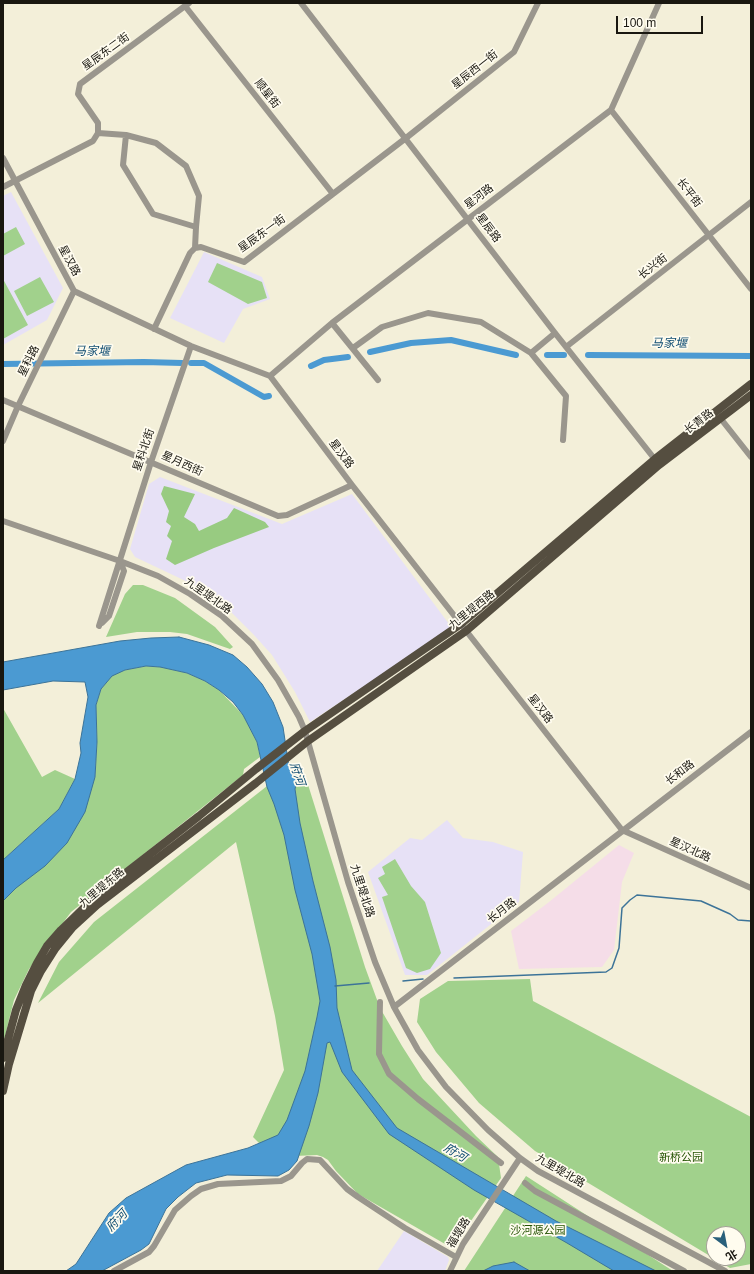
<!DOCTYPE html>
<meta charset="utf-8">
<style>
body{margin:0}
#map{position:relative;width:754px;height:1274px;overflow:hidden;background:#f3efd9;font-family:Arial,"Noto Sans SC",sans-serif}
canvas{display:block}
.frame{position:absolute;inset:0;border:4px solid #191710;pointer-events:none}
.north{position:absolute;left:706px;top:1226px;width:40px;height:40px;box-sizing:border-box;background:#fffcef;border:1px solid #a3a096;border-radius:50%;rotate:148deg;font-size:11px;font-weight:700;line-height:16px;text-align:center;color:#191710}
.north::after{content:'';display:block;margin:auto;width:14px;height:18px;background:#2a607b;clip-path:polygon(50% 0,100% 100%,50% 72%,0 100%)}
.scale{position:absolute;left:616px;top:16px;width:87px;height:18px;box-sizing:border-box;border:2px solid #191710;border-top:0;padding-left:5px;font-size:12px;line-height:14px;white-space:nowrap;color:#191710;-webkit-text-stroke:3px #fffcef;paint-order:stroke}
</style>
<div id="map">
<canvas width="754" height="1274"></canvas>
<div class="frame"></div>
<div class="north">北</div>
<div class="scale">100 m</div>
</div>
<script>
const ctx = document.querySelector('canvas').getContext('2d');
ctx.lineJoin = 'round';
function fill(path, color) { ctx.fillStyle = color; ctx.fill(path, 'evenodd'); }
const poly = rows => new Path2D(rows.map(r => 'M' + r).join(''));
function trace(path, color, width, dash) { ctx.strokeStyle = color; ctx.lineWidth = width; ctx.lineCap = dash ? 'butt' : 'round'; ctx.setLineDash(dash || []); ctx.stroke(path); }
function label(font, color, halo, rows, align = 'center') {
  ctx.font = font + ' Arial,"Noto Sans SC",sans-serif'; ctx.lineWidth = 3.5; ctx.setLineDash([]); ctx.textBaseline = 'middle'; ctx.strokeStyle = halo; ctx.fillStyle = color; for (const [text, x, y, turn = 0] of rows) {
    ctx.save(); ctx.translate(x, y); ctx.rotate((+turn || 0) * Math.PI / 180); ctx.textAlign = isNaN(turn) ? turn : align; if (halo) ctx.strokeText(text, 0, 0); ctx.fillText(text, 0, 0); ctx.restore();
  }
}
fill(poly([
 [11,192,63,288,47,320,3,345,3,196],
 [204,252,262,277,270,299,243,309,224,343,170,318],
 [160,477,282,524,352,494,452,628,310,722,295,692,272,655,254,635,224,605,192,584,135,557,130,549,149,484],
 [447,820,463,838,493,842,523,852,519,902,427,975,405,975,368,872,410,838,422,840],
 [404,1231,448,1257,449,1260,445,1271,377,1271]
]), '#e7e1f6');
fill(poly([
 [619,845,634,853,622,882,614,950,602,967,519,969,511,931,549,902]
]), '#f5dde8');
fill(poly([
 [16,227,25,244,3,256,3,234],
 [217,263,262,282,267,298,248,304,208,282],
 [40,277,54,302,27,316,14,291],
 [3,279,28,325,3,339],
 [133,585,143,585,175,598,215,627,233,647,230,649,187,634,170,632,137,632,106,637,125,594],
 [146,666,161,667,187,673,205,681,219,690,243,715,257,742,260,757,244,769,243,775,71,912,29,969,14,1000,3,1044,3,901,16,888,95,777,97,742,96,705,101,689,112,675,125,670],
 [3,708,42,777,55,770,75,779,59,809,3,860],
 [290,768,305,775,365,967,380,1008,402,1046,423,1079,476,1136,498,1157,501,1178,452,1248,358,1194,336,1171,328,1160,323,1157,317,1155,273,1157,253,1137,284,1070,275,1016,236,842,38,1003,59,962,94,922],
 [395,859,411,886,425,902,441,953,430,969,417,973,406,968,382,897,388,895,378,878,385,874,382,867],
 [530,979,533,1001,751,1117,751,1264,730,1268,535,1151,479,1103,436,1052,417,1022,420,999,448,981],
 [714,1234,738,1234,738,1258,714,1258],
 [526,1176,673,1271,464,1271]
]), '#a1d18c');
fill(poly([
 [164,486,195,494,184,517,195,524,199,531,227,518,234,508,265,522,269,527,214,548,175,565,166,559,172,541,167,536,171,526,166,522,169,511,161,494]
]), '#98cb81');
const water = poly([
 [179,637,209,645,233,655,247,667,262,684,273,702,283,727,289,767,298,777,295,789,300,823,313,881,330,947,336,980,337,1008,352,1070,397,1128,556,1221,656,1271,614,1271,567,1243,474,1190,389,1134,342,1072,330,1042,327,1043,318,1093,309,1126,297,1161,289,1170,278,1176,227,1175,196,1183,178,1197,166,1209,149,1244,141,1250,102,1271,66,1271,76,1264,109,1213,126,1198,186,1165,248,1148,278,1135,287,1120,305,1071,317,1017,320,1001,312,954,295,890,284,835,274,804,267,787,257,742,243,715,233,702,219,690,205,681,187,673,160,667,146,666,125,670,112,676,101,689,96,705,97,742,95,777,85,812,67,843,45,866,16,888,3,901,3,860,59,809,75,779,81,753,80,743,88,697,85,682,53,681,3,690,3,662,120,641,151,638,179,637],
 [514,1262,530,1271,483,1271,493,1266,514,1262]
]);
fill(water, '#4b9ad2');
trace(water, '#3c7398', 1);
trace(poly([
 [454,978,606,972,612,968,619,948,622,908,630,900,637,895,701,901,730,914,738,920,751,921],
 [403,981,423,979],
 [335,986,369,983]
]), '#3c7398', 1.5);
trace(poly([
 [370,352,411,343,451,340,516,355],
 [547,355,564,355],
 [588,355,751,356],
 [191,363,204,363,264,397,269,396],
 [3,364,144,362,182,363],
 [311,366,324,360,348,357]
]), '#4b9ad2', 6);
trace(poly([
 [301,3,555,333,657,462],
 [185,6,333,194],
 [611,110,751,289],
 [98,133,126,135,156,143,186,166,199,196,196,227,195,248],
 [126,135,123,165,153,214,196,227],
 [3,158,74,291,191,346,270,376,352,485,622,830,751,888],
 [3,187,93,141,98,133,98,123,78,94,80,84,189,3],
 [332,323,378,380],
 [154,329,190,253,195,248,201,247,244,262,406,138,514,52,538,3],
 [566,347,751,202],
 [353,348,382,327,428,313,481,322,531,353,566,396,563,440],
 [531,353,555,333],
 [270,376,332,323,611,110,659,3],
 [3,400,278,516,287,515,352,485],
 [721,419,751,457],
 [3,441,18,406,74,291],
 [3,521,120,561,158,576,190,594,222,616,252,644,278,680,299,717,305,731,348,882,375,962,394,1007,418,1050,446,1087,488,1130,520,1158,538,1171,725,1271],
 [102,623,109,616,124,571,120,561],
 [99,626,151,462,191,346],
 [380,1002,379,1054,389,1074,418,1099,501,1163],
 [394,1007,751,732],
 [525,1183,535,1191,684,1271],
 [114,1271,149,1252,154,1246,175,1210,191,1196,201,1189,218,1184,281,1181,291,1176,302,1163,307,1159,320,1160,347,1189,358,1197,405,1228,456,1257],
 [450,1271,463,1244,520,1158]
]), '#9a968d', 6);
trace(poly([
 [3,1058,16,1010,26,985,37,963,47,946,61,930,96,896,199,816,256,769,305,731,461,624,655,459,751,384],
 [3,1091,9,1064,31,991,41,971,55,949,73,927,97,905,256,783,308,741,466,631,659,465,751,395]
]), '#554e40', 8);
label('11px', '#191710', '#fffcef', [
 ["星辰东二街",106,52,-36],
 ["星辰西一街",475,70,-38],
 ["顺星街",267,94,52],
 ["长平街",689,193,52],
 ["星河路",479,197,-37],
 ["星辰路",488,228,53],
 ["星辰东一街",262,234,-36],
 ["星汉路",69,261,62],
 ["长兴街",653,267,-38],
 ["星科路",29,361,-64],
 ["长青路",699,422,-37],
 ["星科北街",144,450,-71],
 ["星汉路",341,454,53],
 ["星月西街",182,464,24],
 ["九里堤北路",208,596,35],
 ["九里堤西路",472,610,-39],
 ["星汉路",540,709,52],
 ["长和路",680,773,-37],
 ["星汉北路",690,850,24],
 ["九里堤东路",102,888,-40],
 ["九里堤北路",362,891,72],
 ["长月路",502,911,-38],
 ["九里堤北路",560,1171,30],
 ["福堤路",459,1233,-59]
]);
label('11px', '#255303', '#fffcef', [
 ["新桥公园",681,1158],
 ["沙河源公园",538,1231]
]);
label('italic 12px', '#0f4c72', '#fffcef', [
 ["马家堰",669,344],
 ["马家堰",92,352],
 ["府河",297,774,71],
 ["府河",455,1153,31],
 ["府河",117,1221,-46]
]);
</script>
